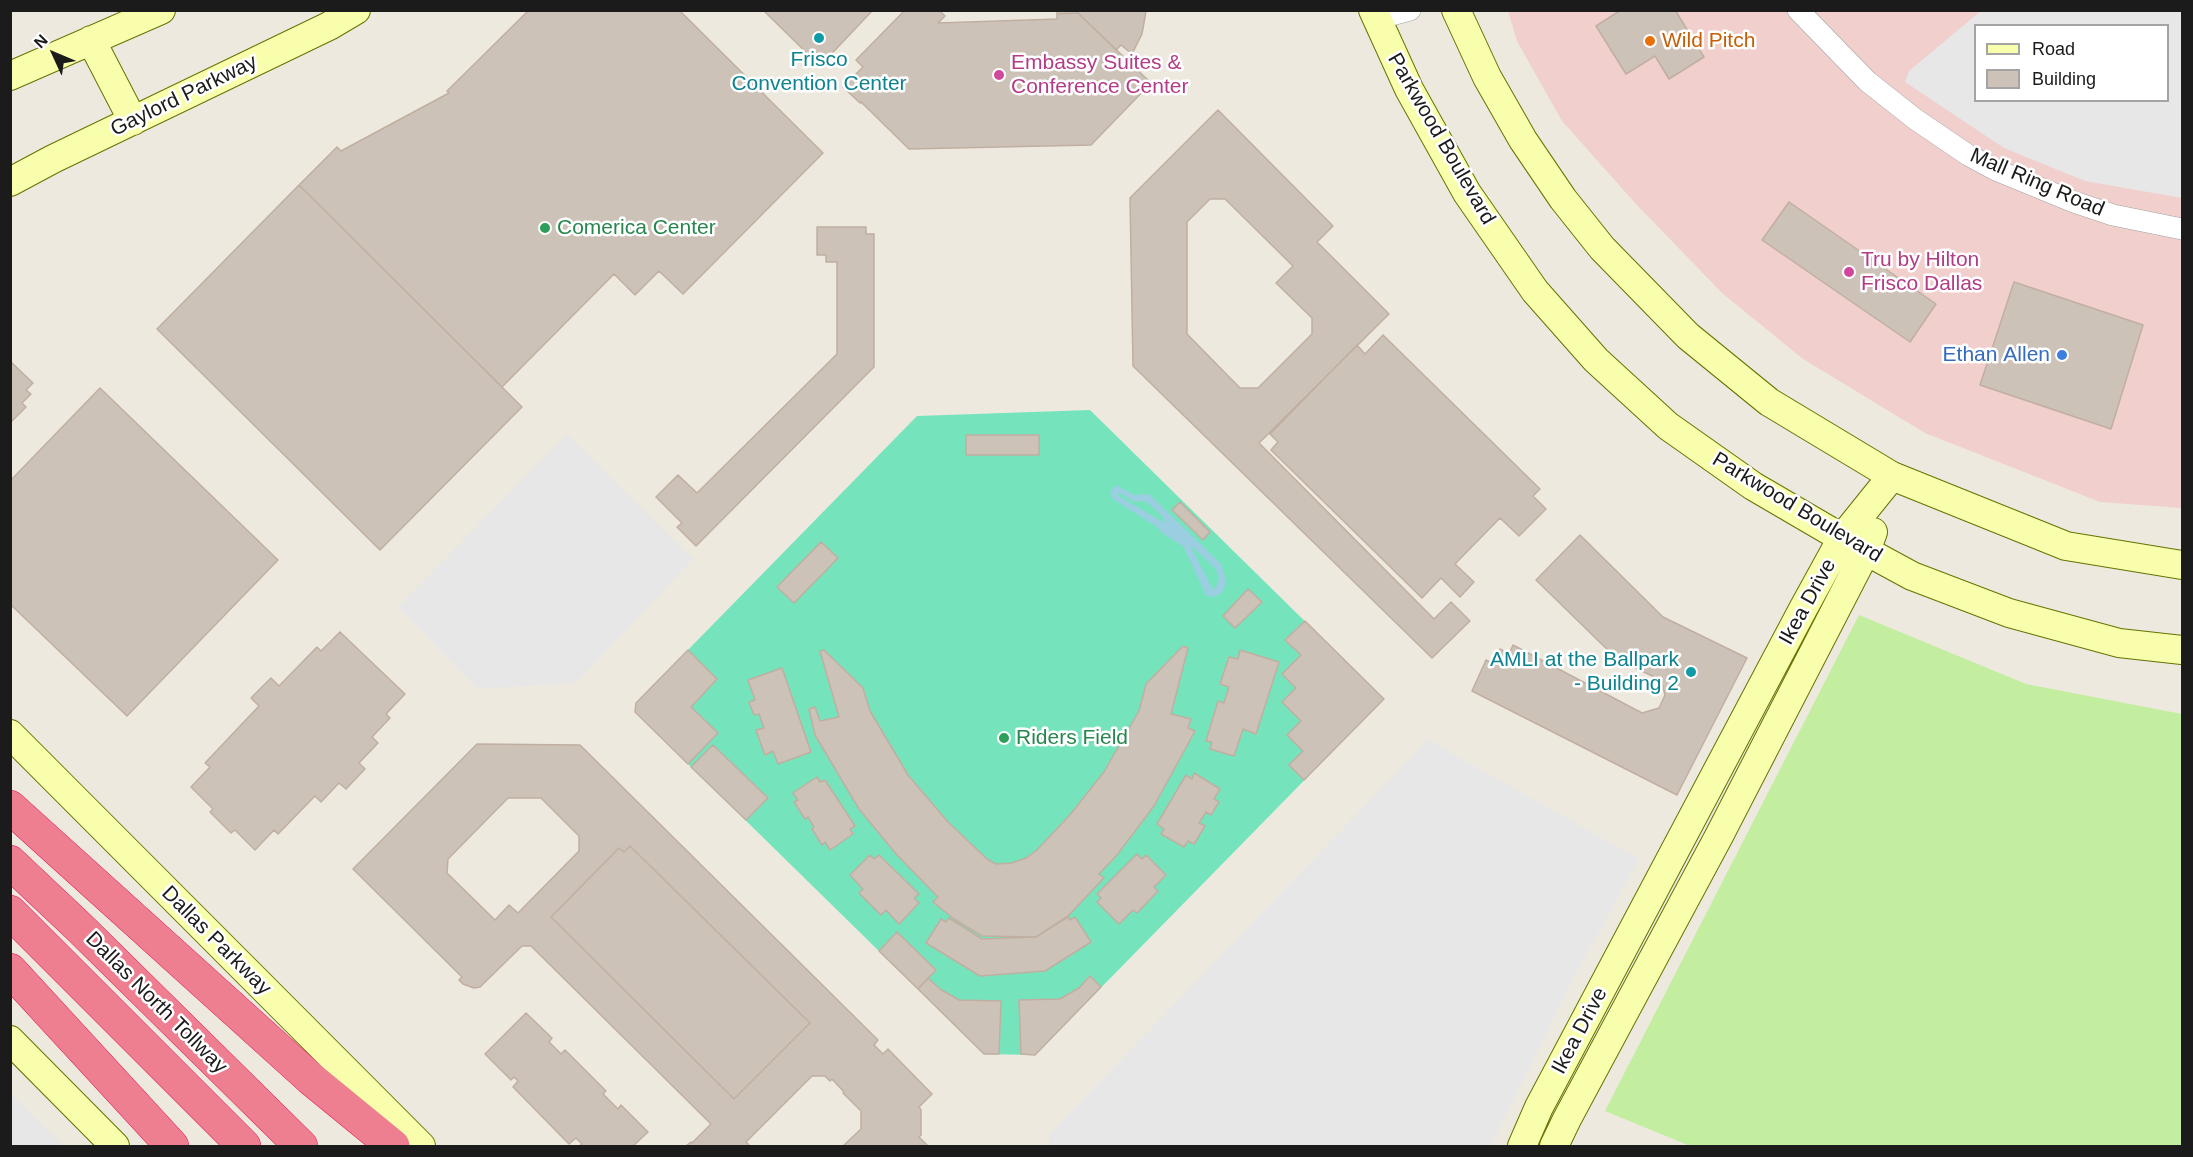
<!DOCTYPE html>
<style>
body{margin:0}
#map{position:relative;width:2193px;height:1157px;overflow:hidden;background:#eee9df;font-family:Helvetica,sans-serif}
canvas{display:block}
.frame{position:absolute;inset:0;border:12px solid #1b1b1b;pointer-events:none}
.legend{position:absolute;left:1974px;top:24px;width:195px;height:78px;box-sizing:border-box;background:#fff;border:2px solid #a4a4a4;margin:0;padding:8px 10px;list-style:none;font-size:18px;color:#1b1b1b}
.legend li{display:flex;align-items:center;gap:12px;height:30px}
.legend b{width:30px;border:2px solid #a4a4a4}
.north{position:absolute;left:24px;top:24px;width:60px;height:60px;-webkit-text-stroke:4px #fff;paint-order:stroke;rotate:314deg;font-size:16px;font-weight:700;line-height:24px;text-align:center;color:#1b1b1b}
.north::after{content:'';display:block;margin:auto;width:21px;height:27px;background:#1b1b1b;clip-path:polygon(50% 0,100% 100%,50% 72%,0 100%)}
</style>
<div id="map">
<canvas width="2193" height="1157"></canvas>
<div class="frame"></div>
<ul class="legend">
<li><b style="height:8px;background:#f8feac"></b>Road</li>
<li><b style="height:16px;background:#cdc2b8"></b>Building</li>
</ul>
<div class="north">N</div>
</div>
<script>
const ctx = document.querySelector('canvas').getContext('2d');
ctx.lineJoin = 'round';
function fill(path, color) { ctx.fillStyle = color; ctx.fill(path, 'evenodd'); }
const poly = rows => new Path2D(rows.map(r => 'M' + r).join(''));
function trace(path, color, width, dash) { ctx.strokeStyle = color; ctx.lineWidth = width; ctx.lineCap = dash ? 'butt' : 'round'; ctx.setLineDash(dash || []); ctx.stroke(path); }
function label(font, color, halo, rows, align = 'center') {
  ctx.font = font + ' Helvetica,sans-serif'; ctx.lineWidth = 5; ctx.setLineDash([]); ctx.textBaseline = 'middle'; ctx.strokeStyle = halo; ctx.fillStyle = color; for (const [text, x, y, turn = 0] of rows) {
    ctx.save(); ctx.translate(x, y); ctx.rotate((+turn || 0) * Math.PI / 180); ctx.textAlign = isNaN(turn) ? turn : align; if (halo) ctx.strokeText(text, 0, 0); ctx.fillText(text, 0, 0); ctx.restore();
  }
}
fill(poly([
 [1508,11,2182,11,2182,508,2100,502,1925,433,1803,359,1722,293,1636,204,1562,121,1517,41],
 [1976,26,2168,26,2168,100,1976,100]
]), '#f1cfcc');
fill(poly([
 [1859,615,2026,684,2182,714,2182,1146,1690,1146,1605,1111]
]), '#c3ed9f');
fill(poly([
 [1090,410,1384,699,1035,1055,984,1054,635,712,636,703,917,416]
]), '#75e4bd');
fill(poly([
 [1982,10,2182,11,2182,198,2085,181,2004,148,1905,82,1909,71],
 [1976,26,2168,26,2168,100,1976,100],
 [567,434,693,559,576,683,478,689,398,607],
 [1428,740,1639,859,1574,977,1491,1146,1049,1146,1049,1135],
 [10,1094,11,1094,64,1146,11,1146]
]), '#e7e7e7');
fill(poly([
 [1116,485,1134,495,1149,494,1221,564,1226,581,1224,589,1219,595,1212,597,1206,595,1183,546,1162,533,1157,527,1113,499,1110,492],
 [1119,493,1133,501,1147,502,1162,516,1165,523,1117,495],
 [1190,545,1216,569,1219,579,1215,589,1211,586]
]), '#9bcee0');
const building = poly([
 [529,10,679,10,823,153,683,294,659,271,635,295,614,274,502,387,299,185,337,147,341,151,449,93,447,91,529,10],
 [763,10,873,10,820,66,763,10],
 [905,10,939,10,945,16,938,23,1057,19,1057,14,1078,13,1151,83,1091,145,909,149,861,102,860,103,843,87,863,67,856,60,905,10],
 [1057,10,1145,10,1146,11,1142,34,1132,54,1121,45,1116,50,1078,13,1057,14,1057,10],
 [1621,10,1675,10,1704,57,1669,79,1655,56,1626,74,1596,26,1621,10],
 [1218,110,1333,226,1317,242,1389,314,1259,443,1434,619,1451,602,1470,621,1432,658,1133,366,1130,198,1218,110],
 [1210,199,1225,199,1293,266,1276,283,1312,318,1312,334,1258,388,1240,388,1187,334,1187,222,1210,199],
 [299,185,522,407,380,550,157,329,299,185],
 [1789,202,1936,304,1910,342,1762,240,1789,202],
 [817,227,866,227,866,234,874,234,874,367,696,546,677,527,682,523,656,497,678,475,697,493,837,354,837,262,826,262,826,255,817,255,817,227],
 [2014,282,2143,325,2111,429,1980,385,2014,282],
 [1383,335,1540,489,1533,496,1546,509,1519,536,1500,518,1455,564,1474,582,1460,597,1441,578,1422,598,1271,450,1278,442,1270,434,1357,345,1365,354,1383,335],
 [10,361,33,383,26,390,31,394,22,403,26,407,10,423,10,361],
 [100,388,278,560,127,716,10,604,10,481,100,388],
 [966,435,1039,435,1039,455,966,455,966,435],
 [1180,502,1210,532,1203,540,1172,510,1180,502],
 [1580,535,1663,617,1747,658,1677,795,1472,691,1486,660,1492,663,1500,649,1509,654,1513,645,1642,713,1659,708,1665,695,1661,680,1618,660,1536,580,1580,535],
 [821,542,838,558,794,603,777,587,821,542],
 [1248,589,1262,602,1235,628,1223,616,1248,589],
 [1305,621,1384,699,1304,780,1289,765,1303,751,1287,735,1301,721,1282,702,1296,688,1282,674,1301,655,1285,640,1305,621],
 [340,632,405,694,386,714,390,718,372,737,378,743,359,763,365,769,346,789,339,783,321,802,315,796,278,834,274,830,255,850,235,830,231,833,210,812,213,809,191,787,210,767,205,763,259,706,251,698,271,678,279,686,317,647,321,651,340,632],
 [1183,646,1188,648,1171,714,1191,719,1188,728,1195,731,1154,806,1117,855,1099,874,1104,878,1068,916,1036,937,982,936,954,919,933,902,938,897,897,855,859,809,815,735,809,709,815,707,820,721,839,717,820,651,824,650,863,688,870,711,908,775,948,822,987,859,996,864,1012,863,1026,858,1036,851,1069,816,1104,772,1139,711,1146,684,1183,646],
 [688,650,717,679,691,707,718,733,688,764,635,712,636,703,688,650],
 [1240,650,1279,662,1256,734,1243,729,1234,756,1210,749,1212,742,1206,741,1218,701,1224,703,1229,687,1220,684,1229,657,1238,659,1240,650],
 [782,668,811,752,778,764,773,751,765,755,756,730,764,728,759,714,754,715,749,702,755,700,748,680,782,668],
 [477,744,580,745,878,1040,874,1045,883,1054,888,1049,932,1094,919,1107,921,1110,921,1135,919,1137,928,1146,843,1146,861,1129,861,1111,843,1093,844,1092,832,1079,830,1081,825,1076,812,1076,746,1142,750,1146,686,1146,691,1142,692,1143,711,1124,531,946,522,946,480,987,474,988,463,984,459,980,462,977,353,869,477,744],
 [508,798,541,798,579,836,579,851,518,913,509,905,495,920,447,873,448,859,508,798],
 [630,846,810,1023,734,1099,551,917,619,848,624,852,630,846],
 [713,745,768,798,746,820,691,767,713,745],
 [1194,773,1220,789,1214,799,1219,802,1211,815,1206,812,1199,823,1205,826,1194,844,1188,841,1184,847,1161,834,1164,829,1157,824,1186,775,1192,779,1194,773],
 [817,777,820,782,825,780,855,826,850,829,853,834,830,850,825,842,822,845,812,829,814,827,808,817,805,819,794,802,798,800,793,793,817,777],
 [630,846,810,1023,734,1099,551,917,619,848,624,852,630,846],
 [1137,854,1142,859,1146,855,1166,875,1154,887,1158,891,1137,913,1133,910,1119,924,1097,902,1101,898,1097,894,1137,854],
 [870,855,874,859,879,855,919,894,914,898,919,903,899,924,886,910,881,915,859,893,863,889,850,875,870,855],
 [1068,917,1070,920,1075,917,1091,942,1045,971,980,976,926,943,941,919,946,922,949,918,982,939,1036,937,1068,917],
 [897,932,936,970,918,989,879,951,897,932],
 [1090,976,1101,987,1035,1055,1021,1054,1019,1000,1060,999,1079,988,1090,976],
 [928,978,940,989,959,1000,1001,1001,999,1054,984,1054,918,989,928,978],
 [526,1013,552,1038,549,1042,561,1054,565,1050,606,1091,603,1094,618,1109,621,1105,648,1132,633,1146,579,1146,582,1144,576,1138,569,1144,513,1087,518,1081,514,1077,511,1080,485,1054,526,1013]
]);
fill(building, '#cdc2b8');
trace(building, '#c0afa0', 1.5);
const street = poly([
 [1798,10,1867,81,1915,119,1968,155,1996,170,2074,202,2113,215,2182,229],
 [1376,19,1410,10]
]);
const secondary = poly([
 [1373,10,1409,89,1467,193,1535,291,1596,360,1668,426,1753,486,1842,538,1912,576,2009,613,2119,643,2182,650],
 [1456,10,1487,77,1523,140,1563,199,1602,248,1688,336,1769,402,1892,476,2066,546,2182,565],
 [91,40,133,121],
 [10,76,161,10],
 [10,182,53,159,329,26,356,10],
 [10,734,421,1146],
 [10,1040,115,1146],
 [1522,1146,1539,1107,1803,609,1842,538,1892,476],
 [1554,1146,1567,1119,1719,836,1866,551,1873,532]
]);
const highway = poly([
 [10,807,310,1078,393,1146],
 [10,862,80,928,301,1146],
 [10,912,244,1146],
 [10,970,172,1146]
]);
trace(street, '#a2a2a2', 22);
trace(secondary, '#647400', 30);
trace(highway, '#e21555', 34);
trace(street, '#fff', 21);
trace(secondary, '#f8feac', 28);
trace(highway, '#ed7f90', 33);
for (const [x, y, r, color] of [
 [819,38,6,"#0f9aa8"],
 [1650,41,6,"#e8710a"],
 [999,75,6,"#d1479c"],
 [545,228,6,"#2e9e5b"],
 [1849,272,6,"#d1479c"],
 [2062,355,6,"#3f7fe0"],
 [1691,672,6,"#0f9aa8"],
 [1004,738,6,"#2e9e5b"]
]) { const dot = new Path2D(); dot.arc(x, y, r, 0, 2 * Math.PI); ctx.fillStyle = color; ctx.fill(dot); trace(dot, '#fff', 2); }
label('21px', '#c56008', '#fff', [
 ["Wild Pitch",1662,41]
], 'left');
label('21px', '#0d838f', '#fff', [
 ["Frisco",819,60],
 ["Convention Center",819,84],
 ["AMLI at the Ballpark",1679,660,"right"],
 ["- Building 2",1679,684,"right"]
]);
label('21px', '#b23c85', '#fff', [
 ["Embassy Suites &",1011,63],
 ["Conference Center",1011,87],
 ["Tru by Hilton",1861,260],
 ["Frisco Dallas",1861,284]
], 'left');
label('21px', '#1b1b1b', '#fff', [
 ["Gaylord Parkway",184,96,-26],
 ["Parkwood Boulevard",1441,139,60],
 ["Mall Ring Road",2037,183,23],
 ["Parkwood Boulevard",1797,508,31],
 ["Ikea Drive",1808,602,-61],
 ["Dallas Parkway",216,941,45],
 ["Dallas North Tollway",156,1003,45],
 ["Ikea Drive",1580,1031,-62]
]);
label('21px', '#27864d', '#fff', [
 ["Comerica Center",557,228],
 ["Riders Field",1016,738]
], 'left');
label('21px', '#366cbe', '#fff', [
 ["Ethan Allen",2050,355]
], 'right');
</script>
